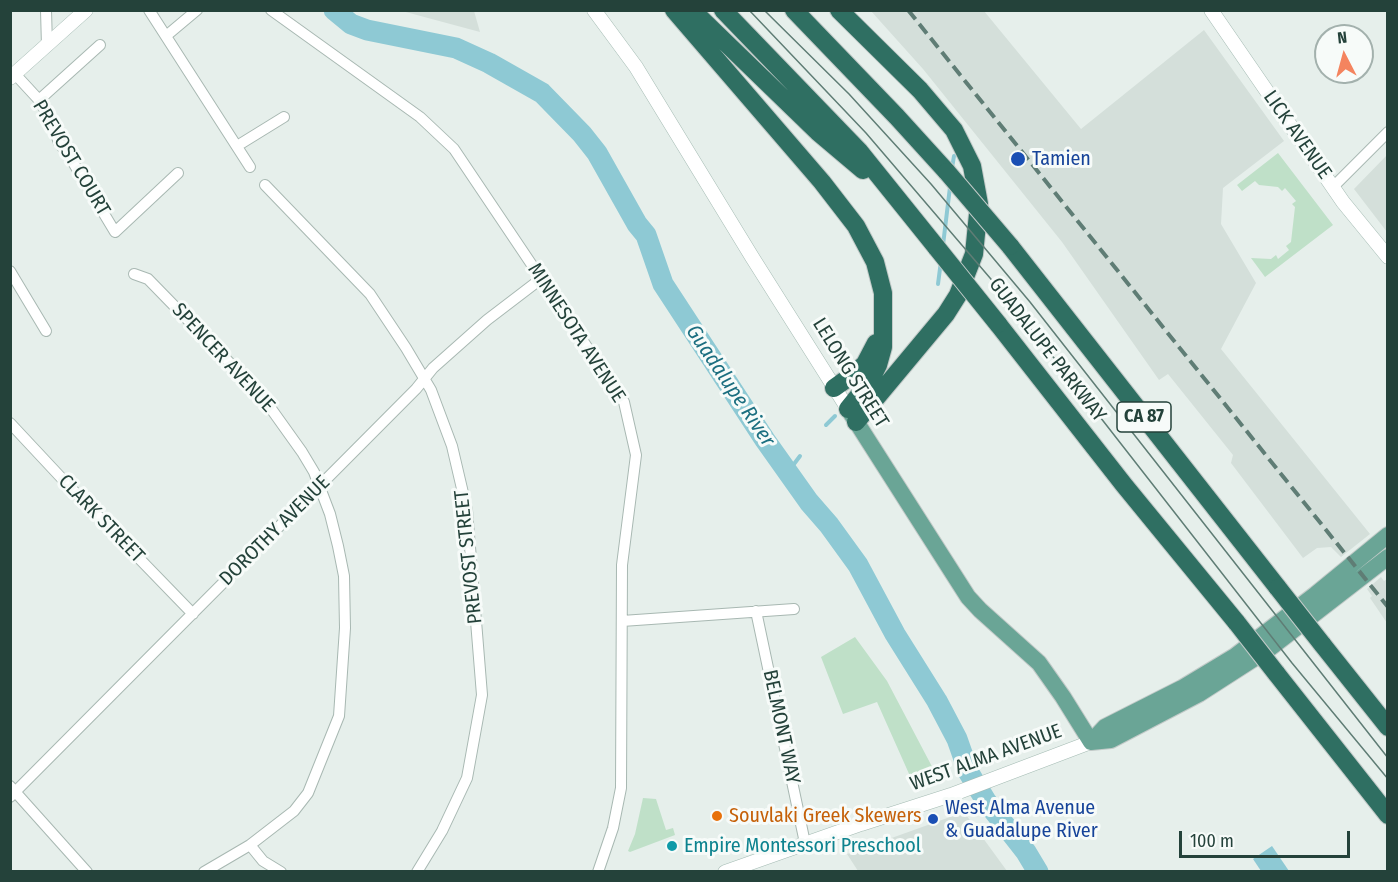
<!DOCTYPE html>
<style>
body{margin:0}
#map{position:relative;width:1398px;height:882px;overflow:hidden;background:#e6efeb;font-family:"Fira Sans Condensed",sans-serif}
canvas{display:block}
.frame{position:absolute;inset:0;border:12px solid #24423a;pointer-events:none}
.north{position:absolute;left:1314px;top:24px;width:60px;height:60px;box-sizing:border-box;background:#f7fbf9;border:2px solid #a3b1ad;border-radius:50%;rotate:354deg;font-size:16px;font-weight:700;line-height:24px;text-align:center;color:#24423a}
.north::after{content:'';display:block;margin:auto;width:21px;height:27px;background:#f4845f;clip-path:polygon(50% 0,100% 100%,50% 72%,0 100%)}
.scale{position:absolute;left:1179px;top:831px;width:171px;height:27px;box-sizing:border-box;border:3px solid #24423a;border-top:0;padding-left:8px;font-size:18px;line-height:21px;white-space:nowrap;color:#24423a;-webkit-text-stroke:4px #f7fbf9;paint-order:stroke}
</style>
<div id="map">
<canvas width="1398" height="882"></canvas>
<div class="frame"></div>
<div class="north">N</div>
<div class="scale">100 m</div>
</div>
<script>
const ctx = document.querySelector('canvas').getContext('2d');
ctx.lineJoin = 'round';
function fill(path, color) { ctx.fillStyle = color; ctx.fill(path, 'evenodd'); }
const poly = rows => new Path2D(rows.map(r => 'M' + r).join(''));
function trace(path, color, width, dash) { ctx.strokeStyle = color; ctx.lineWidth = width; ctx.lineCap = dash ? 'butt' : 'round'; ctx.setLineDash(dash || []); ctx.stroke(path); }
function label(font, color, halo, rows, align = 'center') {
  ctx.font = font + ' "Fira Sans Condensed",sans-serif'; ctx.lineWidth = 6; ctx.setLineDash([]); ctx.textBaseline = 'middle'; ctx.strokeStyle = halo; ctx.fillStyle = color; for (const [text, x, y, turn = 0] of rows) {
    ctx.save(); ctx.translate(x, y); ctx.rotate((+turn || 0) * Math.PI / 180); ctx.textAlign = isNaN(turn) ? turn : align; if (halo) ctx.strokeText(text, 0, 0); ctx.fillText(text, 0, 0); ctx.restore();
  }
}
fill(poly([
 [402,11,474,11,480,32],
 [871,11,984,11,1081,129,1204,30,1284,141,1223,188,1221,224,1256,283,1221,349,1370,534,1341,557,1331,547,1317,548,1303,558,1231,463,1233,455,1168,374,1159,380,1062,242,923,69],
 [1387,155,1387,232,1354,189],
 [1381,577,1384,581,1387,579,1387,623,1370,598,1372,596,1367,589],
 [964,812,1007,871,858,871,847,854]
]), '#d4dfda');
fill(poly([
 [1278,153,1333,225,1265,277,1251,258,1271,259,1276,255,1278,259,1289,250,1286,246,1291,242,1295,207,1292,204,1296,201,1285,188,1282,191,1278,187,1259,185,1255,181,1242,191,1237,185],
 [855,637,887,681,938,778,914,785,877,702,843,714,821,657],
 [643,798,656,799,666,830,673,828,675,835,630,852,628,851,635,834]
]), '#bfe0c8');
fill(poly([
 [1272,846,1289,871,1261,871,1253,859]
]), '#8ec9d4');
trace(poly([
 [952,168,954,156],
 [943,245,950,187],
 [938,284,941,261],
 [826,425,835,416],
 [788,472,800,456]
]), '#8ec9d4', 4);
trace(poly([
 [334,10,351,24,367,30,456,48,489,63,542,93,582,134,597,153,637,224,646,235,663,284,765,440,809,502,829,525,858,565,895,634,937,701,957,739,969,773,986,801,1026,852,1038,872]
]), '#8ec9d4', 21);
const street = poly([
 [46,10,47,46],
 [149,10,250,167],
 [271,10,420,117,454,149,624,402,636,455,622,565,621,788,613,828,598,872],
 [166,36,197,10],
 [15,74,39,100,52,122,59,143,68,154,115,232,178,173],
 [39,100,100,45],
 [237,146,284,117],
 [265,185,370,294,406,348,431,390,452,446,467,510,482,695,467,778,442,831,417,872],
 [1333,187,1388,132],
 [10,271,46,331],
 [134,274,148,279,262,396,302,452,314,472,330,514,338,546,344,576,345,628,339,716,308,793,294,811,250,845],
 [10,423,67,484,193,614],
 [756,611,805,843],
 [622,621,794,609],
 [10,786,87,872],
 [10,797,416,389,433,368,487,320,542,278],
 [204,872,250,845,263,861,281,872]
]);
const secondary = poly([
 [594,10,636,67,752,257,848,409],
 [1211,10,1343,202,1388,257],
 [10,78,86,10],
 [725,872,861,824,951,795,1091,742]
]);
const primary = poly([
 [850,412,968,597,980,610,1039,663,1063,697,1091,742],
 [1091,742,1105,727,1182,688,1235,656,1316,594,1388,535],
 [1091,742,1111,740,1199,694,1269,649,1388,557]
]);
const highway = poly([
 [674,10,822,182,856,226,875,262,883,293,883,347,878,365,869,383,848,409],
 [692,10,818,132,863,170],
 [723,10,859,151,937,248],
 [794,10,897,117,947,172],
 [839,10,920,90,954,130,972,166,979,204,974,254,958,295,946,314,856,422],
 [1010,246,1278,588],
 [998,324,1124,485,1237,623],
 [834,388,855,373,865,364,876,343],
 [1322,644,1388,727],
 [1276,673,1388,815]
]);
trace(street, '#a8b8b2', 12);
trace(secondary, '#a4bbb3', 15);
trace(primary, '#c2cac8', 18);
trace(highway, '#c2cac8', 20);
trace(street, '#fff', 10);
trace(secondary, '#fff', 14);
trace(primary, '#6aa596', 16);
trace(highway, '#2f6f62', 18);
trace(poly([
 [749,10,866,133,1008,299,1292,663,1388,779],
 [764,10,849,94,931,184,1030,302,1388,758]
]), '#5f7d75', 1.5);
trace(poly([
 [908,10,1388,607]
]), '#5f7d75', 4, [12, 6]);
const highwayBridge = poly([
 [947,172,1010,246],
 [937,248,998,324],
 [1278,588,1322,644],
 [1237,623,1276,673]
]);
trace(highwayBridge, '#c2cac8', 20, []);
trace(highwayBridge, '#2f6f62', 18);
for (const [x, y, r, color] of [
 [1018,159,8,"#1a4fb4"],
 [717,816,6,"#e8710a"],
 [933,819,6,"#1a4fb4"],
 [672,846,6,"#0f9aa8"]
]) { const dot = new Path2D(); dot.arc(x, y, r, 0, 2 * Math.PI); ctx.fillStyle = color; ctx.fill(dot); trace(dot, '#f7fbf9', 2); }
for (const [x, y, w] of [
 [1144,417,54]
]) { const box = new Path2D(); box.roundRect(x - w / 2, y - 15, w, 30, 4.5); ctx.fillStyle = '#f7fbf9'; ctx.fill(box); trace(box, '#24423a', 1.5); }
label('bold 18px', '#24423a', null, [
 ["CA 87",1144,417]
]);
label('20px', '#24423a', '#f7fbf9', [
 ["LICK AVENUE",1297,135,55],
 ["PREVOST COURT",71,158,59],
 ["MINNESOTA AVENUE",576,333,57],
 ["GUADALUPE PARKWAY",1047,350,52],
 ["SPENCER AVENUE",223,358,47],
 ["LELONG STREET",850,373,58],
 ["CLARK STREET",101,519,46],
 ["DOROTHY AVENUE",275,531,-45],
 ["PREVOST STREET",469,557,-96],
 ["BELMONT WAY",781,727,78],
 ["WEST ALMA AVENUE",986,758,-20]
]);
label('20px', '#164399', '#f7fbf9', [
 ["Tamien",1032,159],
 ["West Alma Avenue",945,808],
 ["& Guadalupe River",945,831]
], 'left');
label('20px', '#c56008', '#f7fbf9', [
 ["Souvlaki Greek Skewers",729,816]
], 'left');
label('20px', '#0d838f', '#f7fbf9', [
 ["Empire Montessori Preschool",684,846]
], 'left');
label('italic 21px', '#1c6f80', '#f7fbf9', [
 ["Guadalupe River",730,386,56]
]);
</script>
